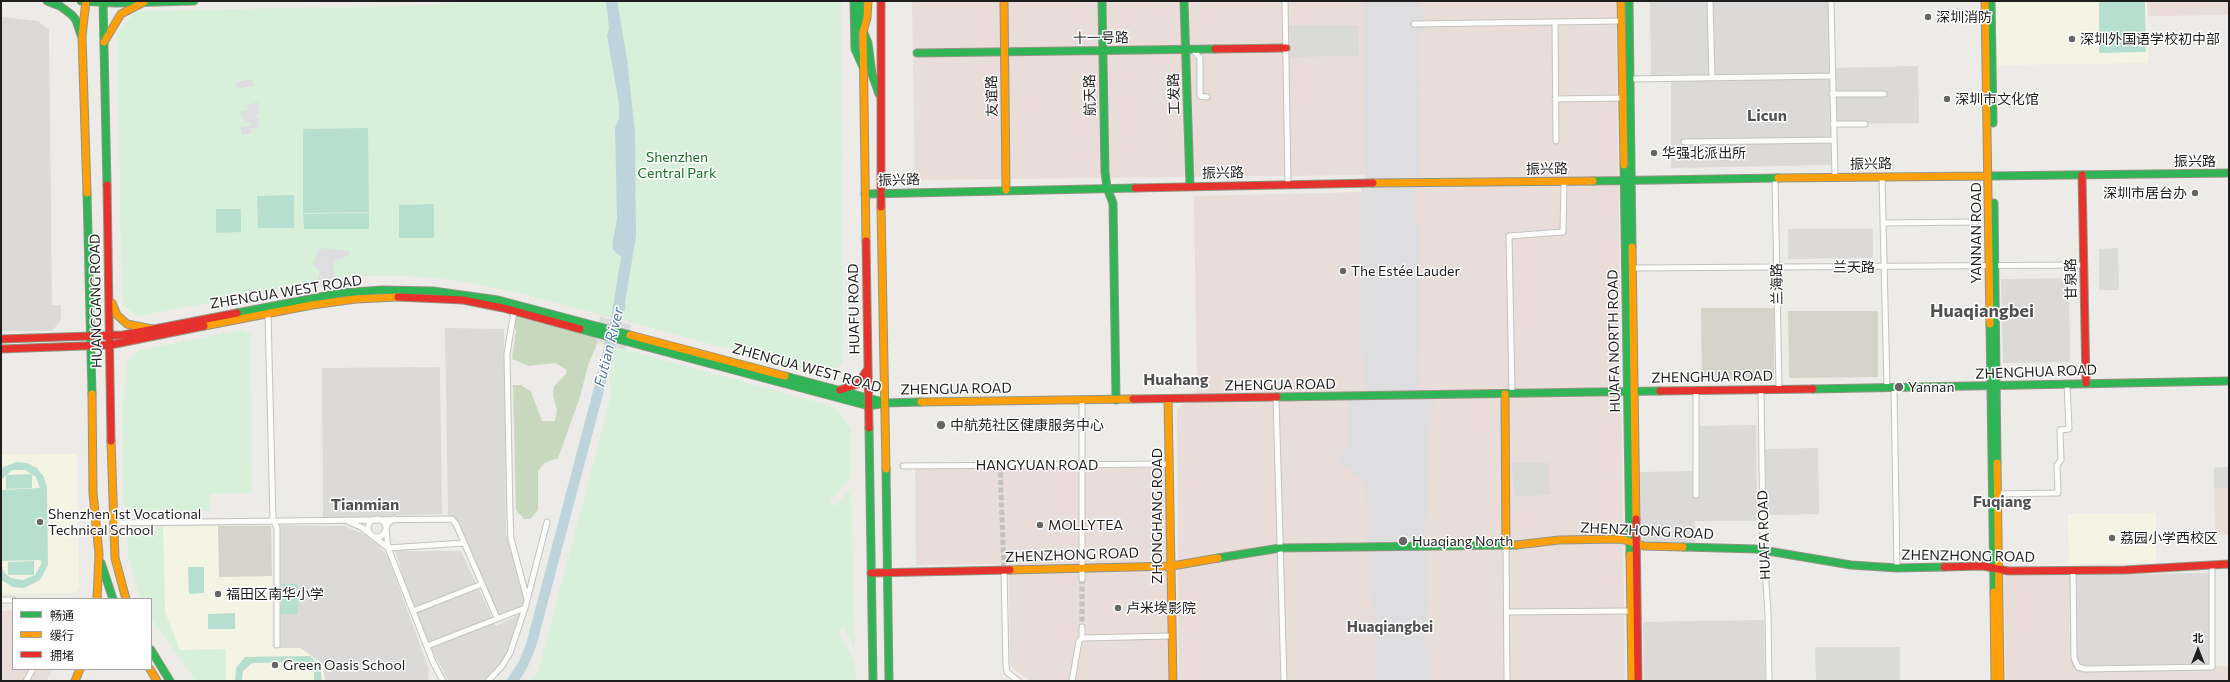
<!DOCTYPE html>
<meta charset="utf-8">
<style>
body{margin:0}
#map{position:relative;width:2230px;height:682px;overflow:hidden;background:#ecebe7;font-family:Commissioner,"Noto Sans SC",sans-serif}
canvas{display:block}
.frame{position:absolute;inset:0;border:2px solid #1e1e1e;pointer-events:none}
.legend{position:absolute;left:12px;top:598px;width:140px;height:72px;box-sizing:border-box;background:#fff;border:1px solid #a5a5a5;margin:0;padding:5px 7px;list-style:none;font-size:12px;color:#1e1e1e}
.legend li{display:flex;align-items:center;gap:8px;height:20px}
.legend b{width:20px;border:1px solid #a5a5a5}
.north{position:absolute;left:2178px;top:630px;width:40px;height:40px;-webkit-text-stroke:3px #fff;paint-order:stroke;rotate:0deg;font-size:11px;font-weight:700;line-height:16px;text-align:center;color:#1e1e1e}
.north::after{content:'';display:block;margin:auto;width:14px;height:18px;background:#1e1e1e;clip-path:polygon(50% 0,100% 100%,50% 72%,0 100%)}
</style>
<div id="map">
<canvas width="2230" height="682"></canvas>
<div class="frame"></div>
<ul class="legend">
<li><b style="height:5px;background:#30b455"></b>畅通</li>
<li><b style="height:5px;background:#ff9f0a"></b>缓行</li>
<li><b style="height:5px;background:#e5322d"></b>拥堵</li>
</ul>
<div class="north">北</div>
</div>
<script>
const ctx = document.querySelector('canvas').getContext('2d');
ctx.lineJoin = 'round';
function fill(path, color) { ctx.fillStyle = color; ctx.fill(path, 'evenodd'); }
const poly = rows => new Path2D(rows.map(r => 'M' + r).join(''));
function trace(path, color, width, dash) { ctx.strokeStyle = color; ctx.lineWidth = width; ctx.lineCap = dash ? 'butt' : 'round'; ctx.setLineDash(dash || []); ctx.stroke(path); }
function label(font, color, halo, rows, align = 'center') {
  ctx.font = font + ' Commissioner,"Noto Sans SC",sans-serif'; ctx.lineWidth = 3; ctx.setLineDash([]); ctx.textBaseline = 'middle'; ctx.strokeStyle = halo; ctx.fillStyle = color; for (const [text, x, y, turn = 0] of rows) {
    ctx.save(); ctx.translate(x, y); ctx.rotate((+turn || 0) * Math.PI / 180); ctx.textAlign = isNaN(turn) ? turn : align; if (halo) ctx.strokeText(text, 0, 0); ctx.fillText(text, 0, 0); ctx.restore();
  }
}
fill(poly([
 [1650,1,1831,1,1831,68,1918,66,1919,123,1833,124,1834,165,1671,168,1671,79,1651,78],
 [1,17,38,21,49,30,52,305,61,305,61,320,52,331,1,331],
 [1788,229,1873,229,1873,258,1788,259],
 [2069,278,2070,362,2003,363,2001,279],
 [445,328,504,329,506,534,524,599,523,609,497,616,457,521,448,515],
 [440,367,442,514,323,518,322,368],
 [1756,425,1757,521,1695,521,1695,542,1641,542,1640,472,1697,471,1697,426],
 [1818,448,1819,514,1767,515,1765,449],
 [280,525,344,526,368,536,377,544,388,557,429,670,428,680,325,681,323,672,300,648,280,648],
 [395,551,461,551,496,626,520,614,506,658,496,672,485,681,449,681,430,647,412,605],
 [2210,573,2211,671,2077,673,2070,664,2069,575],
 [1764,620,1765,681,1644,681,1643,622]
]), '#dbdad8');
fill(poly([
 [912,1,1616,1,1625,681,1179,681,1177,410,1197,390,1194,196,1364,192,1365,175,915,180],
 [2147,1,2229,1,2229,15,2148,16],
 [2229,467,2229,535,2215,535,2214,468],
 [1167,468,1169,681,1031,681,1016,671,1010,664,1009,564,916,565,915,469],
 [2069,575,2070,664,2077,673,2211,671,2211,666,2229,666,2229,681,2006,681,2004,576],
 [1,611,13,611,13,669,53,669,46,681,1,681]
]), '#e9ddda');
fill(poly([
 [1996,1,2147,1,2148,63,1997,65],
 [77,454,79,589,74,593,1,594,1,455],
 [2156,513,2156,563,2069,564,2068,514],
 [218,526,219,577,272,576,272,648,300,648,323,664,325,681,226,681,225,649,180,650,165,612,163,527]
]), '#f4f4e4');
fill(poly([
 [1289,25,1358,25,1359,56,1290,57],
 [2118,248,2119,290,2099,290,2099,249],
 [1512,463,1549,463,1550,495,1514,496],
 [2229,467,2229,488,2214,488,2214,468],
 [1815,647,1900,647,1900,681,1816,681]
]), '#dadad8');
fill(poly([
 [1701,308,1774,308,1774,380,1702,380],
 [1788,311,1878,311,1878,377,1789,378],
 [271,526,272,576,219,577,218,526]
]), '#d4d4ca');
fill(poly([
 [517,315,600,337,588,365,580,397,558,458,544,463,538,471,538,510,530,519,524,519,516,510,513,385,521,385,531,392,542,421,555,421,557,410,553,395,554,386,566,374,567,370,555,363,529,366,512,359,516,331,512,318]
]), '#c7d8bf');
fill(poly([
 [502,1,841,1,843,363,827,375,516,292,454,280,403,276,353,276,138,316,122,305,117,35,135,11,399,6],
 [243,330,251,335,252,493,211,494,210,511,130,511,123,504,122,416,127,362,139,350],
 [616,347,835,407,851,429,851,477,829,501,835,507,851,488,855,648,844,628,838,631,855,663,856,681,528,681,538,672,611,396,609,371],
 [163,527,165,612,180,650,226,649,226,681,196,681,151,618,151,599,140,598,128,556,127,531,132,528]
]), '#d8f0d9');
fill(poly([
 [2099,1,2145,1,2146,52,2099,53],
 [368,128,369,212,303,213,303,129],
 [294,195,294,228,258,228,257,196],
 [434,204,434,238,399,238,399,205],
 [216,209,241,209,241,232,216,233],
 [369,213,369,229,304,229,303,214],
 [16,462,27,463,37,468,44,477,47,488,48,565,40,580,24,588,13,587,1,580,1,565,5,573,11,578,23,580,35,575,41,564,41,560,1,561,1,490,40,488,36,477,25,470,12,470,1,480,1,468],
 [32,474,32,488,6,489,6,475],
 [34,561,34,575,8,575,8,562],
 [188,567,204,567,204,593,189,594],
 [281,584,298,584,298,614,281,614],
 [235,613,235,629,208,629,208,614],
 [310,656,320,665,322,681,314,681,314,672,306,662,252,663,243,671,242,681,235,681,236,668,245,657]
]), '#b7dfd0');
fill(poly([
 [1363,1,1421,1,1420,5,1425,18,1425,32,1418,32,1420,183,1416,183,1417,224,1420,229,1421,347,1418,352,1419,393,1434,393,1433,420,1427,436,1428,516,1425,516,1427,614,1424,623,1425,649,1431,649,1431,681,1376,681,1375,610,1368,590,1366,483,1337,460,1346,447,1349,440,1348,394,1363,394,1363,357,1361,355,1361,184,1365,183],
 [253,79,254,86,236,89,235,82],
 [258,102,260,114,256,115,259,120,259,128,251,128,252,133,242,135,240,127,250,125,250,123,245,123,240,112,248,110,247,105],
 [320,248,350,251,348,256,336,260,333,265,334,274,341,282,316,286,320,272,313,264,317,251]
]), '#dedee1');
fill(poly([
 [606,1,617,1,627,59,635,133,636,236,622,321,611,319,621,257,613,250,612,245,617,219,615,128,619,118,619,104,607,36,609,28],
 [605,346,615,349,536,647,528,666,519,681,506,681,519,661,526,644]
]), '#bed4dc');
fill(poly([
 [600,317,631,325,625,350,596,342]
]), '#dcdcda');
trace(poly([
 [606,361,620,306]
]), '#bed4dc', 11);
trace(poly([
 [1000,465,1004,570],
 [1082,579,1082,627]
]), '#c3c2bf', 5, [5, 2.5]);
const street = poly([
 [1285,1,1288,185],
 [1710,1,1712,78],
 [1831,1,1835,178],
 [1555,22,1556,141],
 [1414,24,1621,21],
 [1193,50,1200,58,1200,96,1207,97],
 [1630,79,1832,76],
 [1832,94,1884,94],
 [1555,99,1623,98],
 [1833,124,1865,124],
 [1684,142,1834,140],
 [1882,177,1887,388],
 [1775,179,1779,389],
 [1883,223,1976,222],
 [1630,268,2083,265],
 [514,311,507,354,510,515,511,539,527,599],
 [268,314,273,520,277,528,277,645],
 [1894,388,1897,568],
 [1761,390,1763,538,1768,614,1769,681],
 [1696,391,1696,495],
 [1512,393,1509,236,1563,232,1564,181],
 [1276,398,1284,681],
 [1082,400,1082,579],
 [903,466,1170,464],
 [1995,494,2058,493,2057,465,2061,460,2060,430,2069,429,2067,384],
 [394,519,388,523,386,528,388,548,433,662,443,681],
 '368 528a9 9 0 1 1 18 0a9 9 0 1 1-18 0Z',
 [349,522,361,527,388,548,464,543],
 [113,523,452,519,456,524,497,618],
 [1506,546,1507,681],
 [1004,570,1006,666,1007,672,1018,681],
 [2073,570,2074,658,2078,667,2085,669,2212,667,2212,565],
 [1,600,13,600],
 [413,611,482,584],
 [1507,612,1631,611],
 [1082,627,1082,638],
 [427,646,525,608],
 [26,681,33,669],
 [488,681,502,666,510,653,525,608,547,522],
 [1072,681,1079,641,1082,638,1172,636]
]);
const fast = poly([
 [47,1,60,6,72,15,76,20,81,35],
 [81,1,116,3,194,1],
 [103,1,107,185],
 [854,1,855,49,863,67],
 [860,1,861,26,868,43,872,74,879,94],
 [1102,1,1105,172,1107,188,1113,203,1116,400],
 [1184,1,1190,186],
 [1629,1,1632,247],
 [1991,1,1993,123],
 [917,53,1215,49],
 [1624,165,1630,555],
 [1988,176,2229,173],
 [1593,181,1778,178],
 [87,193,92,394],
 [865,194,1135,188],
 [1994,203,1997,463],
 [237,313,341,293,382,290,433,291,498,300,630,335],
 [1990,324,1994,592],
 [580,329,869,406,885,403,921,402],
 [785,376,883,402],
 [1813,389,2229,381],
 [1277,397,1660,391],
 [869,428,873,681],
 [886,469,889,681],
 [1683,547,1756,549,1851,565,1897,568,1944,567],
 [1218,558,1280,548,1516,545],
 [101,563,113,599],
 [151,650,170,681]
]);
const slow = poly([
 [86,1,82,36,87,193],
 [1004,1,1006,190],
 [1621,1,1624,165],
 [1985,1,1990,324],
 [104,42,121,14,144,2],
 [1778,178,1988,176],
 [1373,183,1593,181],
 [881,207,886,469],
 [866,241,863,32,867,18,868,1],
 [1632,247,1636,519],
 [112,303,117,315,127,324,152,329],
 [204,326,312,305,356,299,398,297],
 [630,335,785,376],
 [92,394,93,493,99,554,97,599],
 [1505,394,1506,546],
 [1168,399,1173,681],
 [921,402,1133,399],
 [111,441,115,558,126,599],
 [1997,463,2000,681],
 [1516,545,1559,540,1621,539,1644,546,1683,547],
 [1630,555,1632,681],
 [1010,570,1172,566,1218,558],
 [1994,592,1995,681],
 [150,669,157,681],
 [75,681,80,669]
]);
const jam = poly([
 [881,1,881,207],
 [1215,49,1286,48],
 [2082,175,2086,383],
 [107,185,111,441],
 [1135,188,1373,183],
 [866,241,869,428],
 [398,297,463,300,503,308,580,329],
 [1,339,123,335,237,313],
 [1,349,110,345,204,326],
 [840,390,858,384,867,370],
 [1660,391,1813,389],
 [1133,399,1277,397],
 [1636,519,1638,681],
 [1944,567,1983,566,2008,571,2125,570,2229,564],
 [871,573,1010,570]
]);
trace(street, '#c3c3c1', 7);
trace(fast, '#929481', 9);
trace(slow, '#929481', 9);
trace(jam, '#929481', 9);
trace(street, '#fcfcfb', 5);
trace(fast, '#30b455', 7);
trace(slow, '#ff9f0a', 7);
trace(jam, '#e5322d', 7);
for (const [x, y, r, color] of [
 [1928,17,4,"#666664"],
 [2072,39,4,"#666664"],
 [1947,99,4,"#666664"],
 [1654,153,4,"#666664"],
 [2195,193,4,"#666664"],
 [1343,271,4,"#666664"],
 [1899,387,5,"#666664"],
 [941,425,5,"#666664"],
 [40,522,4,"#666664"],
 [1040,525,4,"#666664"],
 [2112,538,4,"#666664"],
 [1403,541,5,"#666664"],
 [218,594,4,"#666664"],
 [1118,608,4,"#666664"],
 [275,665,4,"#666664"]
]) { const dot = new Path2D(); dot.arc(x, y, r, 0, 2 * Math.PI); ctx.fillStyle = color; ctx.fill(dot); trace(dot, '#fff', 1.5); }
label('14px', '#1e1e1e', '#fff', [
 ["深圳消防",1936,17],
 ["深圳外国语学校初中部",2080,39],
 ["深圳市文化馆",1955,99],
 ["华强北派出所",1662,153],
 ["深圳市居台办",2187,193,"right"],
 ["The Estée Lauder",1351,271],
 ["Yannan",1908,387],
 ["中航苑社区健康服务中心",950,425],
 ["Shenzhen 1st Vocational",48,514],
 ["Technical School",48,530],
 ["MOLLYTEA",1048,525],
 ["荔园小学西校区",2120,538],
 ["Huaqiang North",1412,541],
 ["福田区南华小学",226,594],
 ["卢米埃影院",1126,608],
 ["Green Oasis School",283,665]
], 'left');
label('14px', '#1e1e1e', '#fff', [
 ["十一号路",1101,38,-1],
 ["工发路",1174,94,-92],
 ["航天路",1090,95,-91],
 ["友谊路",992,96,-91],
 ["振兴路",2195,161],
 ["振兴路",1871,164,-1],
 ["振兴路",1547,169,-1],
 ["振兴路",1223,173,-1],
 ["振兴路",899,180,-2],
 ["YANNAN ROAD",1976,233,-90],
 ["兰天路",1854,267],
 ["甘泉路",2071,279,-91],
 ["兰海路",1777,284,-91],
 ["ZHENGUA WEST ROAD",286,292,-9],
 ["HUANGGANG ROAD",96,301,-91],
 ["HUAFU ROAD",854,309,-91],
 ["HUAFA NORTH ROAD",1614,341,-91],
 ["ZHENGUA WEST ROAD",807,368,15],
 ["ZHENGHUA ROAD",2036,372,-2],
 ["ZHENGHUA ROAD",1712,377,-1],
 ["ZHENGUA ROAD",1280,385,-1],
 ["ZHENGUA ROAD",956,389,-1],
 ["HANGYUAN ROAD",1037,465],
 ["ZHONGHANG ROAD",1157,516,-90],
 ["ZHENZHONG ROAD",1647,531,3],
 ["HUAFA ROAD",1764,535,-92],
 ["ZHENZHONG ROAD",1072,555,-2],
 ["ZHENZHONG ROAD",1968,556,1]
]);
label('14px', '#177124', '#fff', [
 ["Shenzhen",677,157],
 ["Central Park",677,173]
]);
label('italic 15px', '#5477a4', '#fff', [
 ["Futian River",609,347,-76]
]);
label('bold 15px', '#515151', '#fff', [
 ["Huaqiangbei",1390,627]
]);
label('bold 16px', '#515151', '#fff', [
 ["Licun",1767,116],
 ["Huahang",1176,380],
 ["Fuqiang",2002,502],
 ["Tianmian",365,505]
]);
label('bold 18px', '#515151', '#fff', [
 ["Huaqiangbei",1982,311]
]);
</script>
